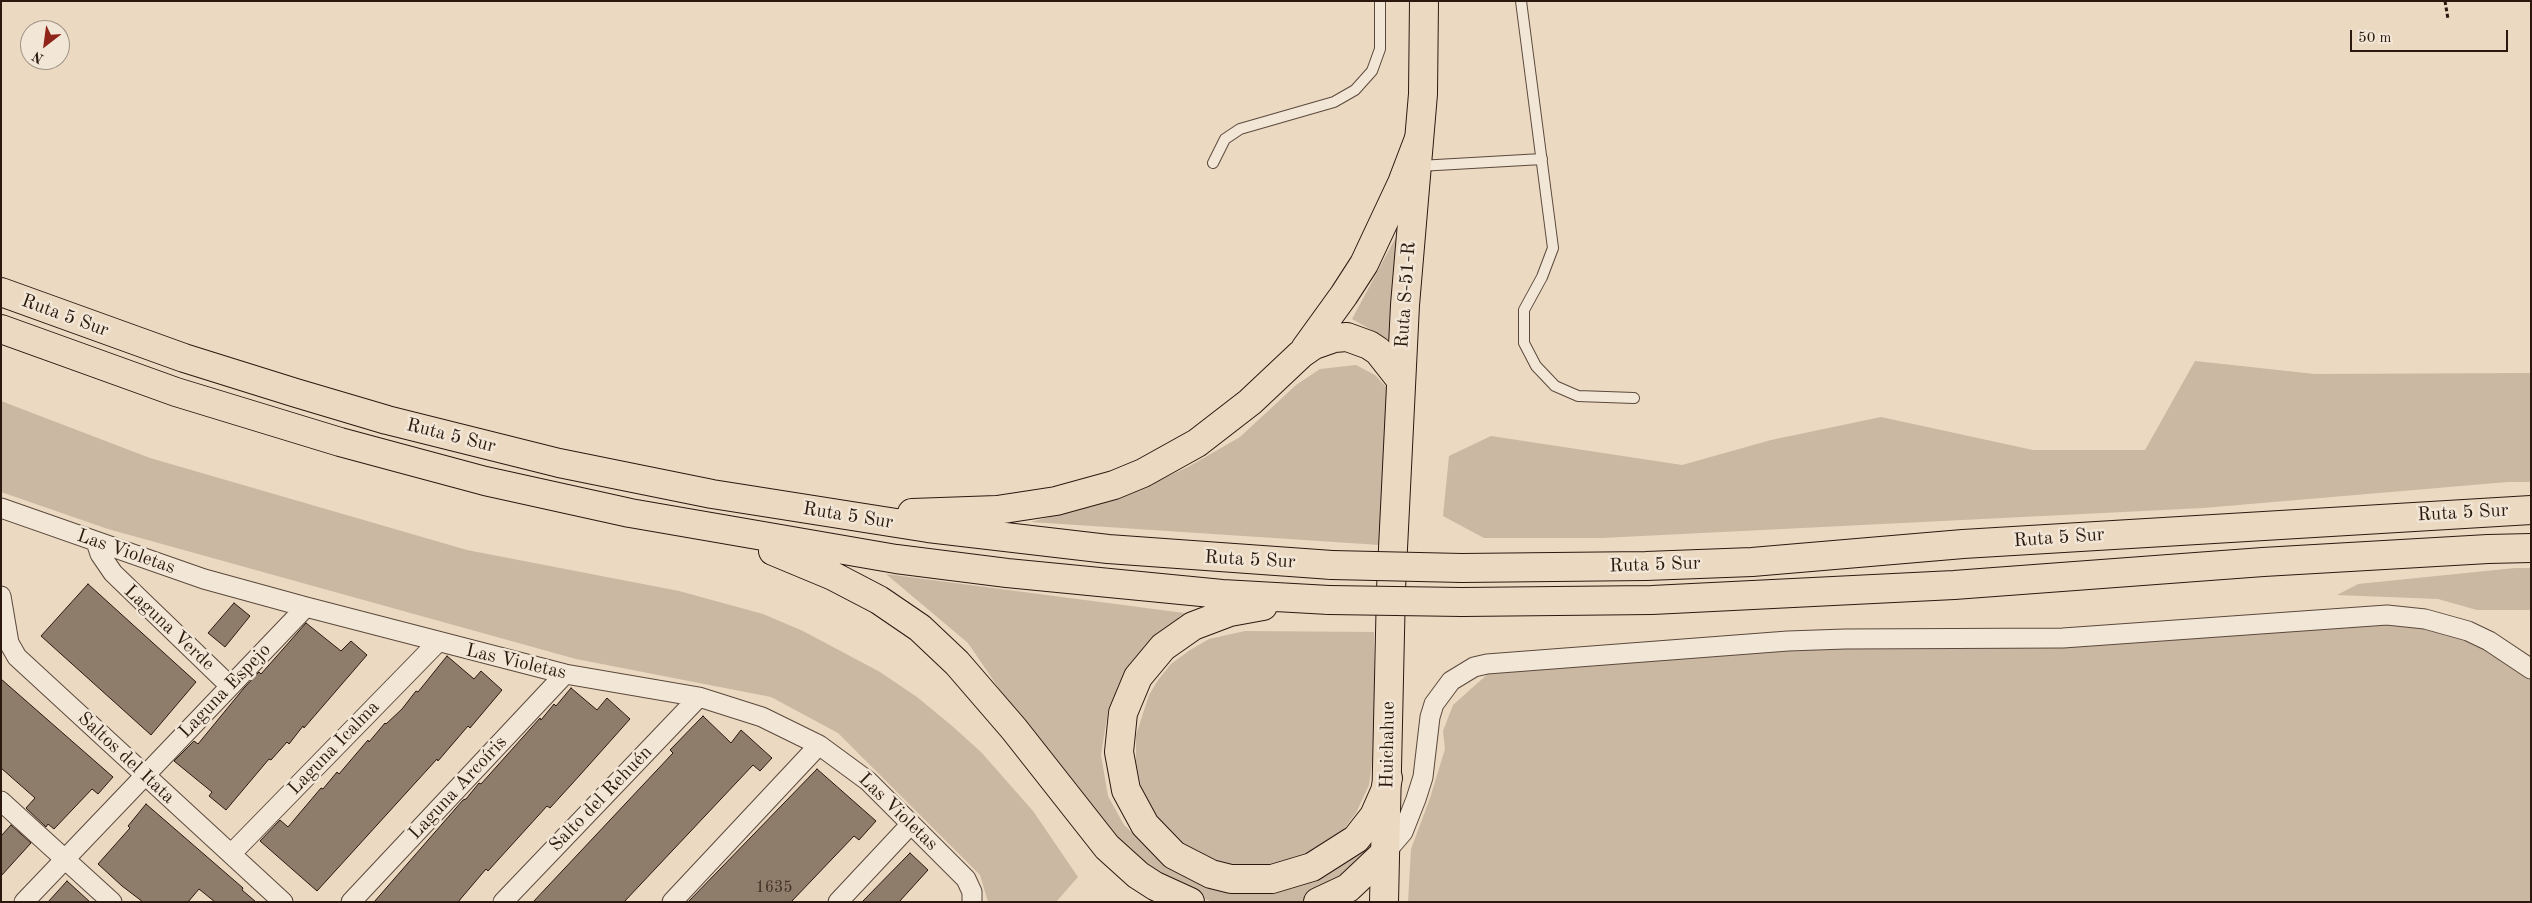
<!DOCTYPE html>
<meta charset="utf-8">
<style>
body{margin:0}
#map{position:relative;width:2532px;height:903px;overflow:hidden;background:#ebd9c1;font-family:"Old Standard TT",serif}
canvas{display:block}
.frame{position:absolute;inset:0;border:2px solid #2b1910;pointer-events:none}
.north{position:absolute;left:20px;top:20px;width:50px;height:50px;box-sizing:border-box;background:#f2e6d7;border:1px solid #a29487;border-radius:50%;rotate:210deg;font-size:14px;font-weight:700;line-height:20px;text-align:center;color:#2b1910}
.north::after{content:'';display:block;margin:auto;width:18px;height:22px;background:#8f2418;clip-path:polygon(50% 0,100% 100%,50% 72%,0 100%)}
.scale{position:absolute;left:2350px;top:30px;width:158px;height:22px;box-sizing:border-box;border:2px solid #2b1910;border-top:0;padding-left:6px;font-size:15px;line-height:18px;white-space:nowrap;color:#2b1910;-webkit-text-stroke:4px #f2e6d7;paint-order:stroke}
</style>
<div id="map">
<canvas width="2532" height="903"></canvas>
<div class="frame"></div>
<div class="north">N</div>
<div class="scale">50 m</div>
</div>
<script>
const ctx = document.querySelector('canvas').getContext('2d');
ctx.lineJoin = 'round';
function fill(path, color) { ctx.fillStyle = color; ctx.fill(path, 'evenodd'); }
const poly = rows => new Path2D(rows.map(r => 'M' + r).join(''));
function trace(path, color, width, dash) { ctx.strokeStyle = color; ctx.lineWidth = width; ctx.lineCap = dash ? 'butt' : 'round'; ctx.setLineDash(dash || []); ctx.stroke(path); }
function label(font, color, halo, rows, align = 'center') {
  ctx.font = font + ' "Old Standard TT",serif'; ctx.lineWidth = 5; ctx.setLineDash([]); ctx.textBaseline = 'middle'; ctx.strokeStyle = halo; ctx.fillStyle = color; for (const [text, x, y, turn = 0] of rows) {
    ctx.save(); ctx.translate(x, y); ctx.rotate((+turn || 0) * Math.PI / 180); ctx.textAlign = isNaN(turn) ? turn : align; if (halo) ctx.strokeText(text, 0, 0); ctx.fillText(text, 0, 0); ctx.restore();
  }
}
fill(poly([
 [1404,222,1393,342,1352,319],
 [2195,361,2315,374,2531,373,2531,482,2508,482,2203,508,1602,538,1484,538,1443,516,1449,456,1491,436,1682,465,1771,440,1881,417,2033,450,2145,450],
 [1356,365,1375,375,1387,388,1380,545,1031,522,1125,496,1188,467,1240,437,1296,385,1320,369],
 [1,401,150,458,467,550,679,591,763,614,803,631,880,672,917,697,951,725,981,752,1033,811,1078,877,1056,902,988,902,980,875,838,733,771,697,576,659,108,529,1,492],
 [2515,568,2531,568,2531,610,2477,610,2438,599,2337,595,2358,584],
 [886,574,1192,614,1160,633,1142,650,1123,678,1108,711,1101,755,1108,796,1124,825,1153,853,1243,892,1371,833,1368,863,1338,885,1303,902,1213,902,1180,890,1112,838,1021,721,968,643],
 [2425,619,2531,669,2531,902,1408,902,1411,849,1430,798,1445,749,1443,731,1453,705,1500,663],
 [1245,631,1374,632,1374,749,1369,785,1356,813,1340,834,1307,857,1260,869,1227,865,1195,852,1168,832,1153,811,1141,787,1136,762,1136,735,1149,695,1158,680,1171,664,1190,650,1209,639]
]), '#cab8a3');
const building = poly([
 [88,584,196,682,151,735,41,636,88,584],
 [234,603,250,616,225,647,208,633,234,603],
 [306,623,341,651,351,641,367,655,304,728,303,726,289,744,287,742,271,760,269,759,226,810,209,796,212,792,174,761,194,741,198,744,244,688,259,672,261,674,306,623],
 [447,656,474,679,481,671,502,690,470,728,468,726,438,761,437,759,317,891,260,841,280,820,288,827,321,788,323,789,337,772,339,774,368,740,369,742,385,723,386,724,402,709,416,691,418,692,447,656],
 [1,679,113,777,98,794,92,789,54,829,48,824,46,827,26,808,35,798,1,768,1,679],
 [571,688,597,710,607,698,630,719,580,775,550,808,547,806,488,871,486,869,458,902,374,902,463,800,466,799,479,783,481,784,540,718,541,720,554,704,556,706,571,688],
 [703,716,731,743,741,730,772,758,760,771,753,765,624,902,533,902,673,753,670,750,703,716],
 [817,769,876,821,859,840,854,836,791,902,688,902,817,769],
 [146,804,243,888,242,890,256,902,215,902,199,889,188,902,143,902,122,886,98,864,130,828,128,826,146,804],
 [11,825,31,843,1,876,1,836,11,825],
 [910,853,928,870,899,902,862,902,910,853],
 [67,881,90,902,48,902,67,881]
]);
fill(building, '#8f7d6c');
trace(building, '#2b1910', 1);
const service = poly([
 [1521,1,1553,248,1542,277,1524,310,1524,343,1536,366,1555,386,1578,396,1634,398],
 [1213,163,1225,139,1240,129,1334,102,1355,90,1372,71,1380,49,1380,1],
 [1419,166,1542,159]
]);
const minor = poly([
 [1,508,204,579,306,607,565,674,699,697,762,717,819,745,868,781,966,879,972,892,972,902],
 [96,542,100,554,113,573,230,686],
 [1,596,9,643,17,657,283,902],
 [1,801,112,902],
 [1385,853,1403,832,1416,799,1423,777,1430,717,1434,704,1451,681,1474,667,1487,664,1788,641,1845,639,2063,638,2387,615,2425,619,2468,631,2489,641,2531,669],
 [231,854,437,643],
 [24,902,306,607],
 [351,902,565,674],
 [503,902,699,697],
 [672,902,819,745],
 [838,902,911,824]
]);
const primary = poly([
 [1384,902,1391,589,1405,305,1423,94,1424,1]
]);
const motorway = poly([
 [1,292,184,358,296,393,387,420,559,463,712,494,928,528,1108,549,1332,565],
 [1,329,176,392,340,442,485,481,630,513,896,559,1007,573,1222,594,1329,600],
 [1305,349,1344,295,1364,264,1402,183,1418,141],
 [912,513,997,510,1056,501,1114,485,1143,473,1197,443,1250,402,1301,354,1314,345,1334,338,1347,337,1369,345,1378,351,1400,379],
 [773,551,833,576,879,600,920,628,957,663,1014,729,1107,847,1138,875,1155,886,1190,902],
 [1462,568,1646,566,1752,562,1963,544,2531,510],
 [1462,602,1652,600,1954,585,2263,562,2488,549,2531,548],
 [1263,606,1230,612,1193,626,1163,647,1138,677,1123,713,1119,752,1126,790,1145,825,1174,855,1211,874,1231,879,1272,879,1312,867,1356,839,1374,816,1385,791,1388,778],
 [1318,902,1348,888,1385,853]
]);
trace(service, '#5b493c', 12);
trace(minor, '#5b493c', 21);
trace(primary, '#2b1910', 30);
trace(motorway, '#2b1910', 30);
trace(poly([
 [2445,1,2448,19]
]), '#2b1910', 3, [4, 2.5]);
trace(service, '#f2e6d7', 10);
trace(minor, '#f2e6d7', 19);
trace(primary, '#ebd9c1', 28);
trace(motorway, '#ebd9c1', 28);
const motorwayBridge = poly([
 [1332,565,1462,568],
 [1329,600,1462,602]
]);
trace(motorwayBridge, '#2b1910', 30, []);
trace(motorwayBridge, '#ebd9c1', 28);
label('16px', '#443227', null, [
 ["1635",774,888]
]);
label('19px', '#2b1910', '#f2e6d7', [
 ["Ruta S-51-R",1406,295,-86],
 ["Ruta 5 Sur",65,316,20],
 ["Ruta 5 Sur",451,436,14],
 ["Ruta 5 Sur",2463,513,-3],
 ["Ruta 5 Sur",848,516,9],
 ["Ruta 5 Sur",2059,538,-4],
 ["Las Violetas",126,552,19],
 ["Ruta 5 Sur",1250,560,3],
 ["Ruta 5 Sur",1655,565,-2],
 ["Laguna Verde",169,628,43],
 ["Las Violetas",516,662,13],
 ["Laguna Espejo",225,691,-46],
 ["Huichahue",1388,745,-89],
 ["Laguna Icalma",334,748,-46],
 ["Saltos del Itata",126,758,43],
 ["Laguna Arcoíris",458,788,-47],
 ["Salto del Rehuén",601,799,-46],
 ["Las Violetas",898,812,44]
]);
</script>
